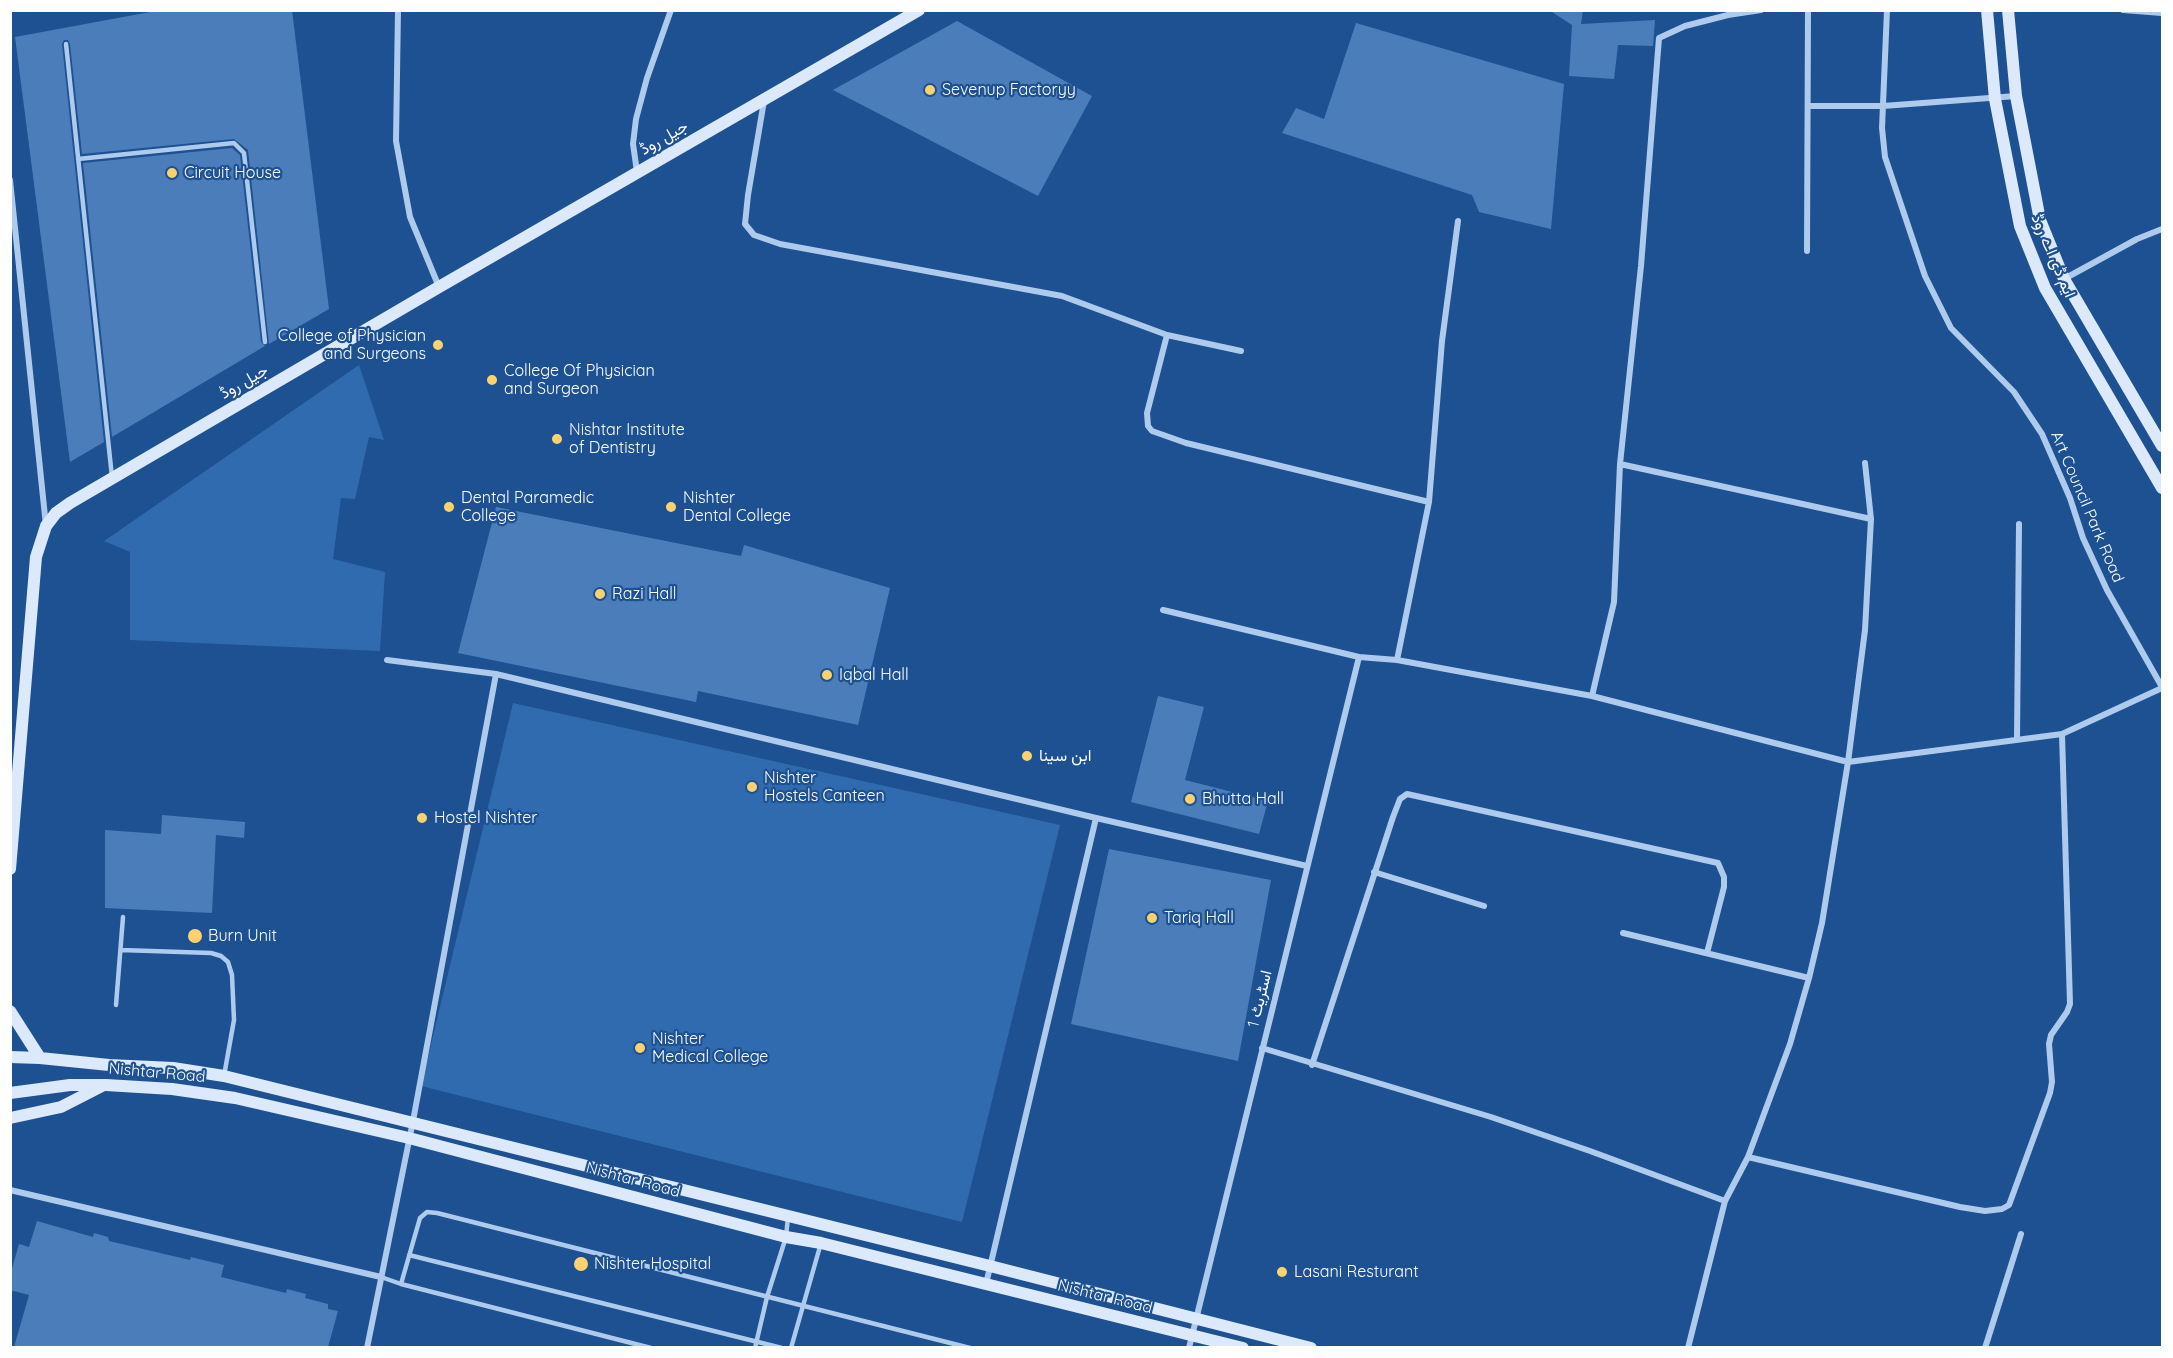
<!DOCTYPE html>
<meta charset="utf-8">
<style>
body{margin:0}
#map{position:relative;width:2173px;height:1358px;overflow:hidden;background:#1d5192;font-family:Quicksand,sans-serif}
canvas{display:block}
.frame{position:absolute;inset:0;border:12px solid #fff;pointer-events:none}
</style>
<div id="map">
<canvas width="2173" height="1358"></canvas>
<div class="frame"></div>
</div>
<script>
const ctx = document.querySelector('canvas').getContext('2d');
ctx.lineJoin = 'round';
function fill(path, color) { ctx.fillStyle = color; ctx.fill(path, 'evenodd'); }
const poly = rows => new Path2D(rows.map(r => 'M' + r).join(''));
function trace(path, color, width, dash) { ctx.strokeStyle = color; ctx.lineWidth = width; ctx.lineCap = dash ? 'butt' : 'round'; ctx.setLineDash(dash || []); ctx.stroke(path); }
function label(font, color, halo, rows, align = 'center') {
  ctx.font = font + ' Quicksand,Vazirmatn,sans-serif'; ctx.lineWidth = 4.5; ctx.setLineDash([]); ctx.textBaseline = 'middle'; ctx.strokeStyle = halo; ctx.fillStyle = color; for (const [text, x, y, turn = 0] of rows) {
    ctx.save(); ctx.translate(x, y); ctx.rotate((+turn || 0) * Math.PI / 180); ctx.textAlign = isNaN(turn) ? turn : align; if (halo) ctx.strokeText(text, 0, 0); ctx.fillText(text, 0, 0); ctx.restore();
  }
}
fill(poly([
 [359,365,384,440,369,437,355,499,341,498,333,559,385,572,380,651,130,640,130,552,104,541],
 [513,703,1060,825,962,1222,421,1086]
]), '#316baf');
fill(poly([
 [161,10,292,10,329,309,269,344,248,150,234,139,82,154,70,44,68,40,64,40,62,44,104,442,70,462,15,37],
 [1549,10,1583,10,1581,24,1655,20,1653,46,1618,45,1614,79,1569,76,1572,25],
 [957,21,1092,96,1038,196,833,90],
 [1356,23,1564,84,1551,229,1479,212,1472,195,1282,133,1296,108,1324,119],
 [232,148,240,155,261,342,265,346,112,437,83,163],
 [496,507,741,556,744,545,890,588,858,725,698,691,696,702,458,653],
 [1158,696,1204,707,1185,780,1268,801,1259,834,1131,802],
 [162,815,245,822,244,838,216,835,212,913,105,908,105,830,161,834],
 [1109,849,1271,880,1238,1061,1071,1024],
 [37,1221,93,1237,94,1233,108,1237,109,1241,190,1260,191,1257,224,1265,221,1277,286,1293,287,1289,306,1294,305,1298,328,1304,328,1309,338,1311,328,1347,14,1347,29,1295,10,1290,10,1275,19,1244,29,1247]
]), '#4a7dba');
trace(poly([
 [66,44,112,477],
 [78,159,234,143,244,153,265,342],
 [121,950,211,953,221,956,228,962,232,975,234,1020,224,1076],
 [116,1005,123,917],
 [409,1255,782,1348],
 [381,1277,401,1284,651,1348],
 [401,1284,420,1218,427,1212,437,1213,970,1348],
 [755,1348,767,1297,786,1237,788,1217],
 [791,1348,821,1243]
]), '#aecbee', 4.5);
trace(poly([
 [398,10,396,141,410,217,439,287],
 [1887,10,1882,128,1885,157,1925,276,1951,328,2014,392,2042,434,2070,498,2083,538,2107,590,2162,687],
 [2123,10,2162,13],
 [764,101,748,195,745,224,754,235,780,244,1062,296,1167,335,1241,351],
 [1808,106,1883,106,2016,96],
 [637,172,633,144,636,119,647,78,671,10],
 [10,180,46,526],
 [1807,251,1808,10],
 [2064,279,2137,239,2162,229],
 [1167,335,1147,413,1148,426,1152,431,1186,443,1429,502],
 [1620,464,1871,519],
 [1163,610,1359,657,1397,660,1592,696,1848,762,2062,734,2162,688],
 [387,660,496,674,1096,818,1307,866],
 [1397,660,1429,502,1442,341,1458,221],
 [1592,696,1614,602,1620,464,1641,266,1659,38,1685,26,1728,15,1761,10],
 [2017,739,2019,524],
 [1374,872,1484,906],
 [1623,933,1809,978],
 [1262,1048,1491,1117,1590,1151,1725,1201],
 [1312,1065,1393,817,1400,799,1407,794,1718,863,1724,877,1724,887,1707,953],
 [1748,1157,1960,1207,1985,1211,2002,1209,2009,1205,2050,1093,2052,1082,2049,1044,2051,1035,2067,1012,2070,1004,2062,734],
 [10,1190,381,1277],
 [986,1284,1096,818],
 [367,1348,413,1121,496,674],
 [1189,1348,1359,657],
 [1688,1348,1725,1201,1748,1157,1790,1044,1809,978,1822,923,1848,762,1865,630,1871,519,1865,463],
 [1985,1348,2021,1234]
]), '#aecbee', 6);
trace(poly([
 [1987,10,1995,99,2020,226,2045,288,2162,488],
 [2008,10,2016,96,2040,220,2064,279,2162,446],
 [10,869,36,557,46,526,56,513,70,503,439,287,919,10],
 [10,1011,40,1058],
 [10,1057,40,1058,109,1065,173,1068,224,1076,990,1266,1311,1348],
 [10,1093,70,1085,106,1085,172,1089,235,1098,409,1138,786,1237,821,1243,1243,1348],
 [10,1118,61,1107,102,1086]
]), '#dbe9fa', 12);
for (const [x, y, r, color] of [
 [930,90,6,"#fdd26d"],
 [172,173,6,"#fdd26d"],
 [438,345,6,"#fdd26d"],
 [492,380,6,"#fdd26d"],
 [557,439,6,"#fdd26d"],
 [449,507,6,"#fdd26d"],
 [671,507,6,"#fdd26d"],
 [600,594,6,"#fdd26d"],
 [827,675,6,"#fdd26d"],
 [1027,756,6,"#fdd26d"],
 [752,787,6,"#fdd26d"],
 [1190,799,6,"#fdd26d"],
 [422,818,6,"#fdd26d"],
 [1152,918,6,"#fdd26d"],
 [195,936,8,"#fdd26d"],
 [640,1048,6,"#fdd26d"],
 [581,1264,8,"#fdd26d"],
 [1282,1272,6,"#fdd26d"]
]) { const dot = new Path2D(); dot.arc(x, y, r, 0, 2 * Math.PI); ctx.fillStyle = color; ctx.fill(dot); trace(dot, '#1d5192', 2); }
label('16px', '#fff', '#1d5192', [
 ["Sevenup Factoryy",942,90],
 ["Circuit House",184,173],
 ["College of Physician",426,336,"right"],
 ["and Surgeons",426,354,"right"],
 ["College Of Physician",504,371],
 ["and Surgeon",504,389],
 ["Nishtar Institute",569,430],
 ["of Dentistry",569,448],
 ["Dental Paramedic",461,498],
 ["College",461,516],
 ["Nishter",683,498],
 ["Dental College",683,516],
 ["Razi Hall",612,594],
 ["Iqbal Hall",839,675],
 ["ابن سینا",1039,756],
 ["Nishter",764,778],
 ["Hostels Canteen",764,796],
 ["Bhutta Hall",1202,799],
 ["Hostel Nishter",434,818],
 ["Tariq Hall",1164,918],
 ["Burn Unit",208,936],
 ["Nishter",652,1039],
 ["Medical College",652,1057],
 ["Nishter Hospital",594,1264],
 ["Lasani Resturant",1294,1272]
], 'left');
label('16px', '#fff', '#1d5192', [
 ["جیل روڈ",664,138,-30],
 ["ایم ڈی اے روڈ",2053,256,67],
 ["جیل روڈ",244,382,-30],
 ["Art Council Park Road",2087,507,67],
 ["اسٹریٹ 1",1260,999,-76],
 ["Nishtar Road",157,1073,5],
 ["Nishtar Road",633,1180,15],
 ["Nishtar Road",1105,1297,14]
]);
</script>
